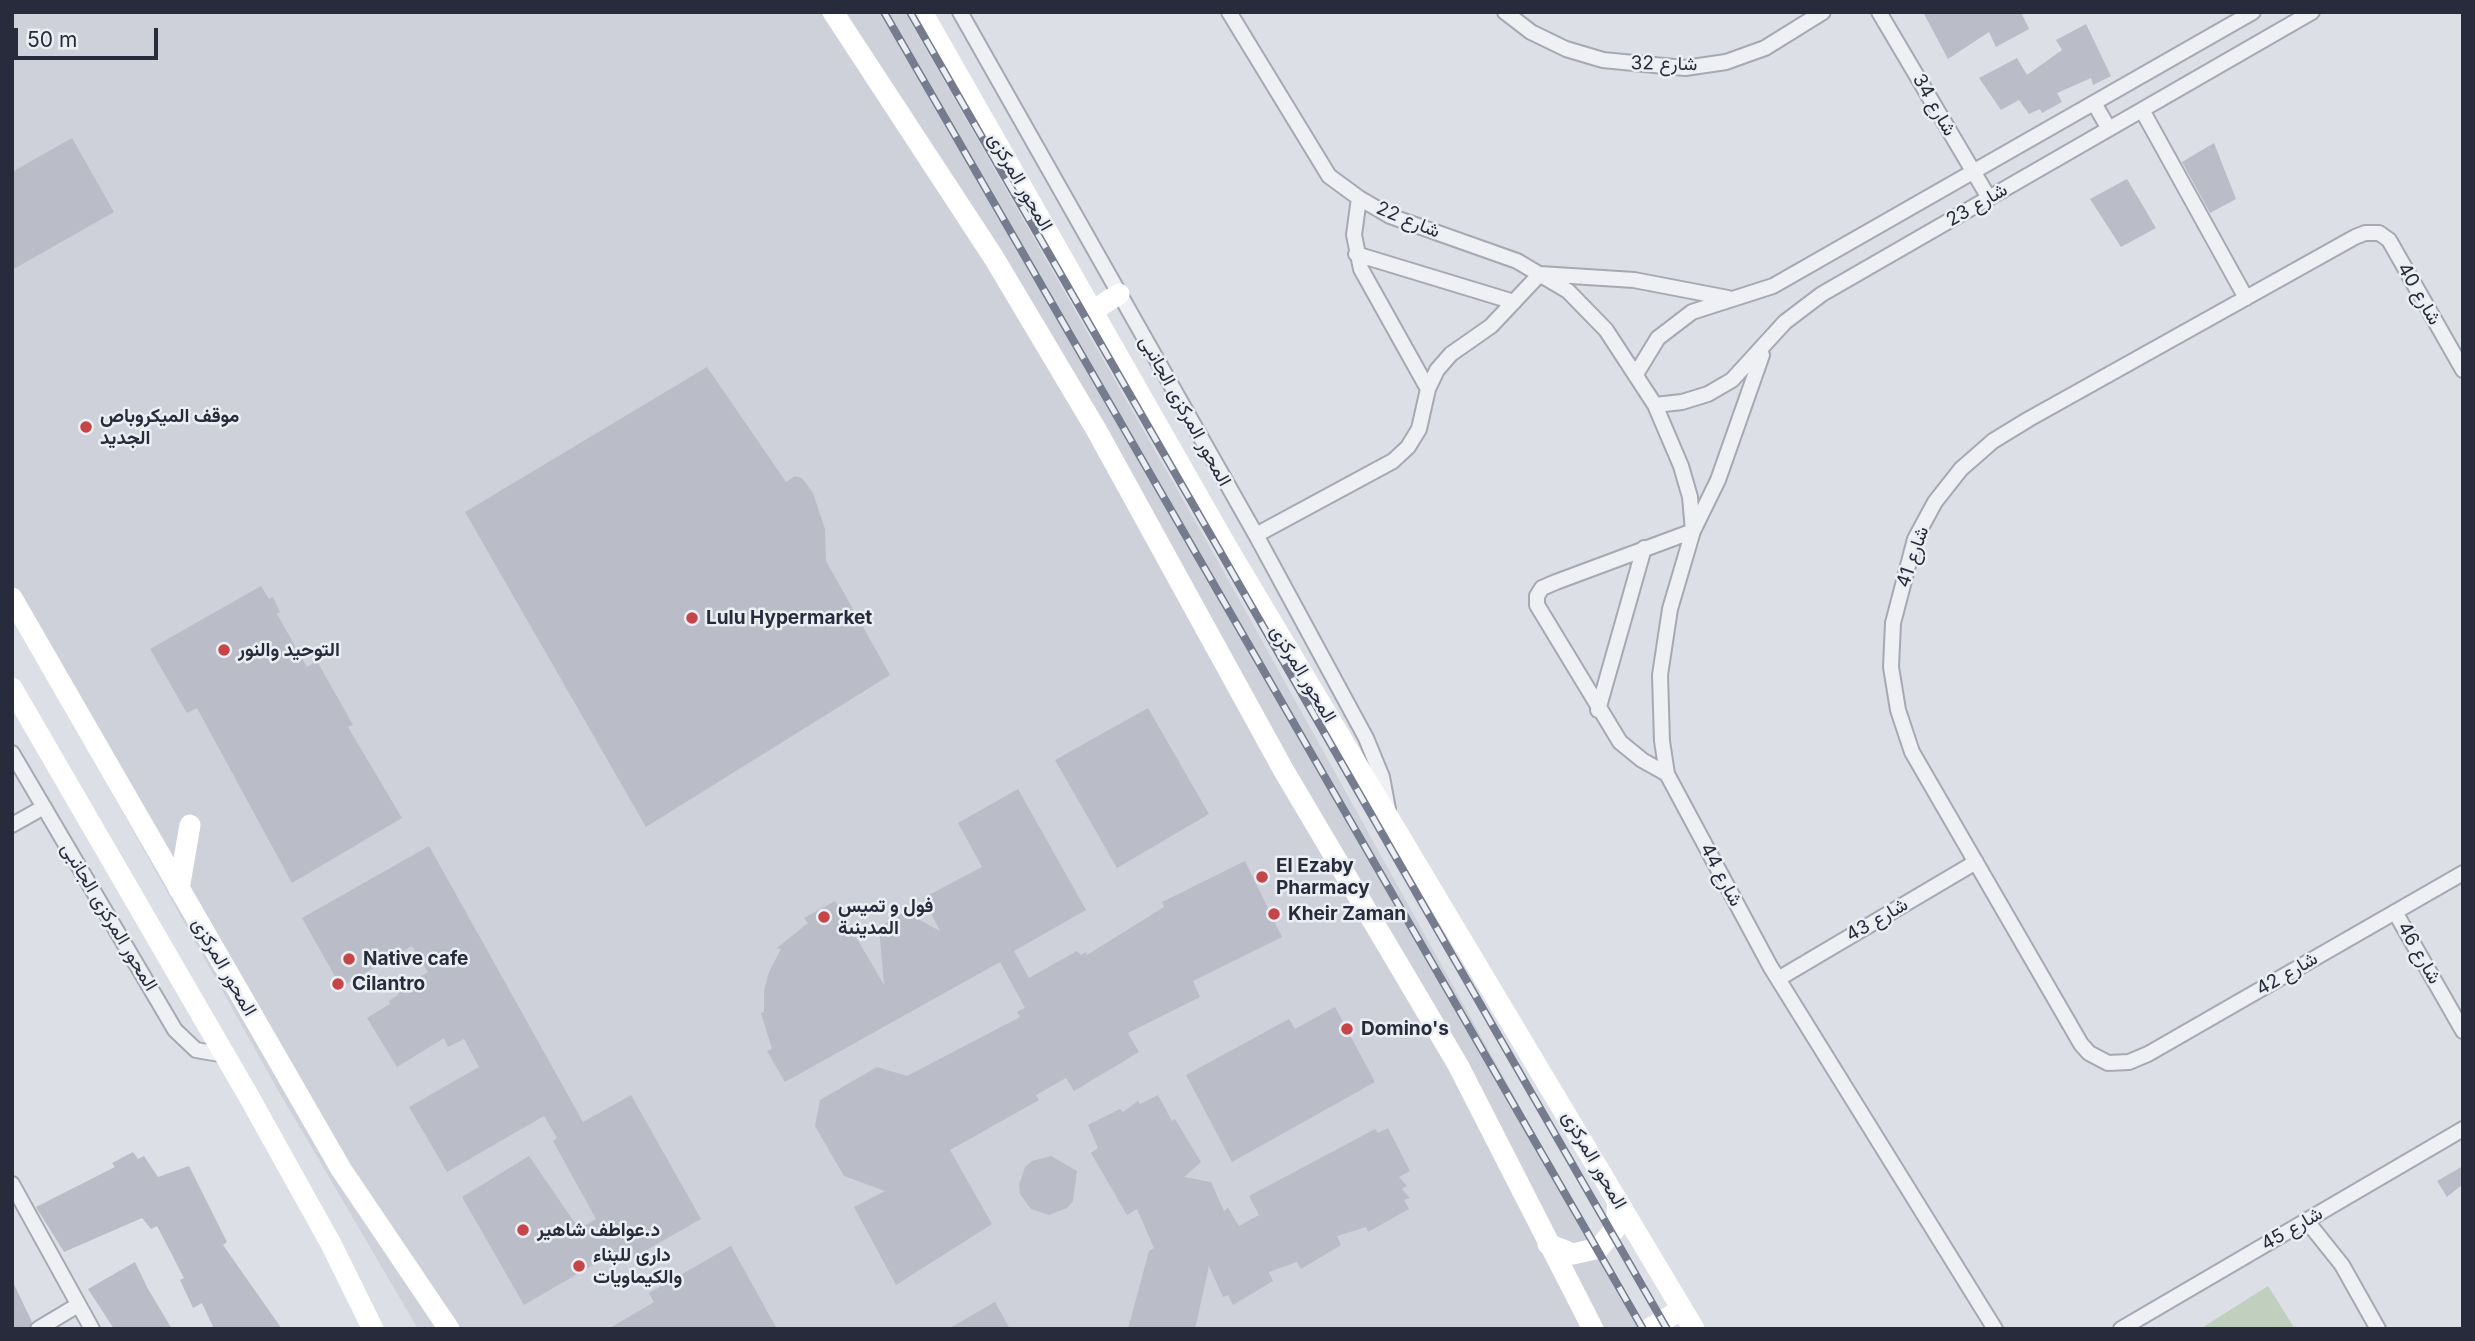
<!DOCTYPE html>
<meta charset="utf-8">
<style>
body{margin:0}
#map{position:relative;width:2475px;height:1341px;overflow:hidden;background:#dcdfe5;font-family:Inter,sans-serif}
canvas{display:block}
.frame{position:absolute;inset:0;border:14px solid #272b3b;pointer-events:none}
.scale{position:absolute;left:14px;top:28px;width:144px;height:32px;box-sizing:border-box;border:4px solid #272b3b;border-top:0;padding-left:9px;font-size:21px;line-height:24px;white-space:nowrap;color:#272b3b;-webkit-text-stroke:5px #ebeef3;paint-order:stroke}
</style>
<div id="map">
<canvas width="2475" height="1341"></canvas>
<div class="frame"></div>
<div class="scale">50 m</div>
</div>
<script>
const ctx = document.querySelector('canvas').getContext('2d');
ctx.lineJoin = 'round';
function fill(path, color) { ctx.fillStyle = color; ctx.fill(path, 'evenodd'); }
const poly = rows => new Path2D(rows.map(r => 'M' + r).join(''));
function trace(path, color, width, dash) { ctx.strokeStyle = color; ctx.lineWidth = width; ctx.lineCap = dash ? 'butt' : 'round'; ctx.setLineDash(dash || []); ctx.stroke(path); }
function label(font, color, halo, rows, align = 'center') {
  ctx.font = font + ' Inter,Vazirmatn,sans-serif'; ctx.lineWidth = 5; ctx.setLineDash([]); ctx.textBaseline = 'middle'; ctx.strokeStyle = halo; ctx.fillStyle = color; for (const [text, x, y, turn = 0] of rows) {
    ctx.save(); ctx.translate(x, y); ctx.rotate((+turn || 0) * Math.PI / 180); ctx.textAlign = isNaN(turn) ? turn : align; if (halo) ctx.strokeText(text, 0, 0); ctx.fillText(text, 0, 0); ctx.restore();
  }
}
fill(poly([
 [12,12,905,12,1224,572,1643,1329,418,1329,275,1085,12,614]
]), '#ced1da');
fill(poly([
 [2268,1286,2295,1329,2200,1329]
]), '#c0cfbe');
fill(poly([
 [1923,12,2021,12,2029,29,1996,47,1989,32,1948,59],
 [2086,24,2111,76,2093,85,2091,78,2057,93,2062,102,2042,113,2040,109,2029,114,2019,100,2001,110,1979,78,2017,58,2027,75,2062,50,2056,40],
 [72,138,114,212,12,270,12,172],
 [2214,143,2236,199,2210,213,2182,162],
 [2127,179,2156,228,2121,247,2090,199],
 [707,367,786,482,795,476,802,478,813,493,825,529,826,561,890,675,646,827,465,512],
 [261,586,269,599,273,597,280,612,277,614,307,667,317,661,353,725,348,727,402,818,292,883,197,708,187,713,150,649],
 [1148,708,1209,814,1117,868,1055,760],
 [1018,789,1086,910,1014,951,1029,978,1077,951,1081,955,1086,952,1087,955,1164,907,1162,902,1245,861,1282,937,1193,981,1200,997,1128,1033,1139,1052,1074,1091,1066,1078,1036,1095,1039,1100,950,1150,992,1224,896,1285,854,1207,885,1191,844,1176,815,1126,820,1100,877,1067,907,1076,1020,1017,1017,1012,1025,1008,1000,962,785,1082,767,1051,772,1049,761,1013,764,1012,764,991,769,972,781,949,777,948,808,923,804,918,835,901,884,985,879,927,905,912,940,931,923,898,982,867,958,823],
 [429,846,583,1122,631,1095,701,1219,622,1264,615,1252,524,1305,462,1197,529,1156,579,1229,596,1219,553,1141,557,1138,544,1116,447,1172,409,1107,479,1067,464,1039,448,1047,444,1038,397,1067,367,1018,390,1004,389,1001,399,994,397,991,428,972,412,946,341,987,302,918],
 [1335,1007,1375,1082,1232,1162,1186,1075,1289,1019,1295,1029],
 [1158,1095,1172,1121,1175,1119,1201,1162,1184,1177,1211,1182,1224,1211,1228,1208,1239,1226,1259,1215,1249,1196,1375,1129,1378,1133,1388,1128,1410,1171,1399,1177,1407,1186,1402,1189,1410,1198,1404,1200,1409,1209,1368,1232,1366,1227,1337,1236,1341,1245,1301,1269,1297,1262,1269,1272,1273,1281,1233,1305,1228,1295,1223,1297,1209,1266,1195,1329,1128,1329,1149,1251,1154,1248,1137,1209,1127,1215,1091,1153,1098,1148,1088,1125,1120,1109,1123,1112,1138,1101,1140,1104],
 [133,1152,138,1159,144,1156,158,1177,189,1166,227,1242,223,1245,282,1329,214,1329,202,1303,193,1308,180,1280,184,1278,157,1226,151,1229,142,1218,64,1252,36,1207,115,1167,112,1163],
 [1051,1156,1077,1171,1073,1201,1067,1208,1049,1215,1031,1209,1020,1194,1019,1185,1025,1167,1032,1161],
 [2463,1166,2463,1184,2447,1197,2437,1181],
 [731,1246,777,1329,608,1329,654,1302,649,1293],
 [135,1262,148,1289,172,1329,114,1329,88,1289],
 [12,1280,32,1322,28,1329,12,1329],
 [995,1302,1010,1329,948,1329]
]), '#babdc8');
const street = poly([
 [960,12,1256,535,1366,738,1382,777,1388,809],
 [1229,12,1329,176,1359,198,1390,216,1517,261,1568,291,1606,330,1655,405,1681,466,1690,497,1693,531,1670,609,1660,675,1662,741,1667,774,1770,966,1995,1329],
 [1505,12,1531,32,1566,49,1603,60,1685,68,1726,62,1765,48,1823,12],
 [1879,12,1989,198],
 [2094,103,2109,129],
 [2142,110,2246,298],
 [1359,198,1354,235,1361,269,1428,389],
 [1356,254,1514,302],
 [2463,370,2389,240,2379,233,2365,233,2355,237,2029,419,1993,441,1961,469,1935,502,1915,539,1893,623,1891,667,1898,710,1912,752,2081,1044,2089,1053,2108,1063,2129,1062,2148,1054,2463,873],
 [1636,374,1658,338,1692,312,1773,286,2253,12],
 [1655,405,1682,402,1708,394,1732,380,1785,322,1822,294,2312,12],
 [1256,535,1393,461,1408,447,1419,429,1428,389,1437,370,1451,354,1491,326,1540,274,1634,280,1728,298],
 [1598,710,1644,548],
 [12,753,175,1030,196,1050,225,1055],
 [1667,774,1642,760,1620,742,1537,605,1537,596,1542,588,1556,582,1693,531,1718,480,1762,355],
 [12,825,44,807],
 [2395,912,2463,1031],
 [1778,979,1976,862],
 [12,1184,92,1329],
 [2306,1220,2342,1265,2378,1329],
 [38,1329,78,1305],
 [2121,1329,2463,1129]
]);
trace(street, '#a6a9b2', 18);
trace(street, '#eef0f4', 14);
trace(poly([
 [833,12,994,258,1097,431,1284,771,1458,1065,1593,1329],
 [922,12,1228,549,1694,1329],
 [1094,310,1119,294],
 [12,598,341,1169,449,1329],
 [12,688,248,1095,331,1244,373,1329],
 [179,889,190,825],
 [1548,1244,1573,1254,1599,1248,1616,1228,1618,1201],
 [1649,1329,1682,1309]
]), '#fff', 21);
const rail = poly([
 [884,12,1643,1329],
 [910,12,1667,1329]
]);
trace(rail, '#767c8e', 8);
trace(rail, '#ebeef3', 5, [16]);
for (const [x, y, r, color] of [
 [86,427,7,"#c64548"],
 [692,618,7,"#c64548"],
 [224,650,7,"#c64548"],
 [1262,877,7,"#c64548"],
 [1274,914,7,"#c64548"],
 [824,917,7,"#c64548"],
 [349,959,7,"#c64548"],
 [338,984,7,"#c64548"],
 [1347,1029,7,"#c64548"],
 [523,1230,7,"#c64548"],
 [579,1266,7,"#c64548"]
]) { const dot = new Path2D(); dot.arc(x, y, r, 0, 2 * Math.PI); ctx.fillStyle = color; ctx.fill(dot); trace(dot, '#ebeef3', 2.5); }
label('19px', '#272b3b', '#ebeef3', [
 ["شارع 32",1664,64,1],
 ["شارع 34",1934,105,60],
 ["المحور المركزى",1020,182,60],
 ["شارع 23",1977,205,-30],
 ["شارع 22",1408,220,22],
 ["شارع 40",2419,294,60],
 ["المحور المركزى الجانبى",1185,411,61],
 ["شارع 41",1913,557,-71],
 ["المحور المركزى",1303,674,59],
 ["شارع 44",1721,875,62],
 ["المحور المركزى الجانبى",109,917,59],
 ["شارع 43",1877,920,-30],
 ["شارع 46",2419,953,60],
 ["المحور المركزى",224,967,60],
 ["شارع 42",2287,974,-30],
 ["المحور المركزى",1594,1160,60],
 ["شارع 45",2292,1229,-30]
]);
label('bold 19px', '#272b3b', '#ebeef3', [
 ["موقف الميكروباص",100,416],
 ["الجديد",100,438],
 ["Lulu Hypermarket",706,618],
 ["التوحيد والنور",238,650],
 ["El Ezaby",1276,866],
 ["Pharmacy",1276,888],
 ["فول و تميس",838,906],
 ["المدينىة",838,928],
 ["Kheir Zaman",1288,914],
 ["Native cafe",363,959],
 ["Cilantro",352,984],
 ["Domino's",1361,1029],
 ["د.عواطف شاهير",537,1230],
 ["دارى للبناء",593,1255],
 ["والكيماويات",593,1277]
], 'left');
</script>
